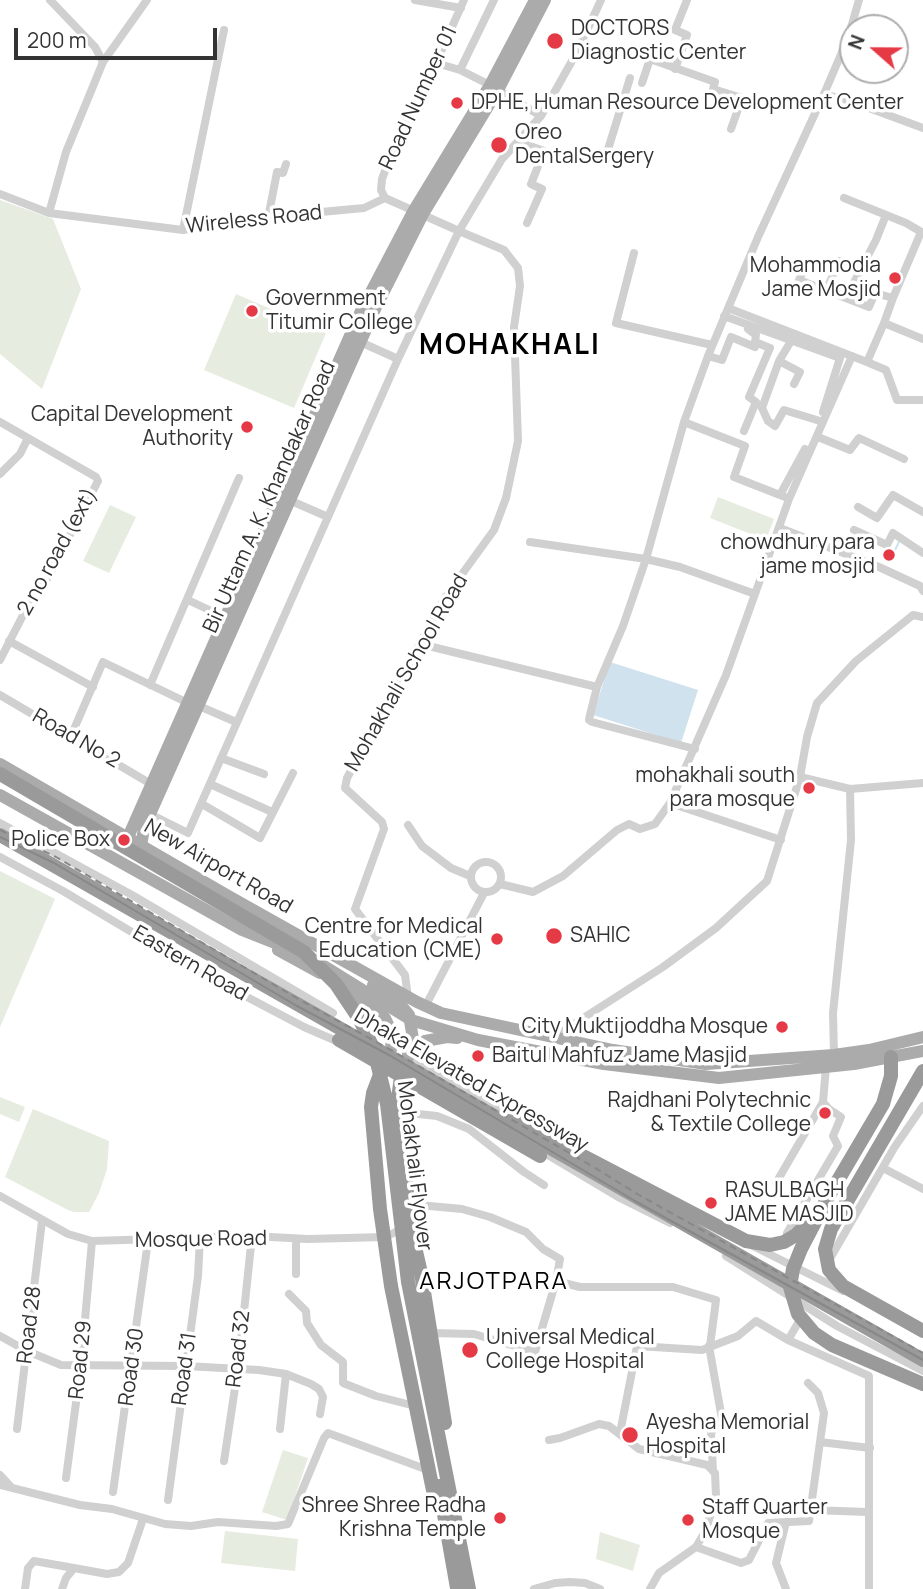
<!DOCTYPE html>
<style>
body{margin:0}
#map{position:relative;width:923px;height:1589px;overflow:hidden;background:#fff;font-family:Manrope,sans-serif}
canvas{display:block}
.north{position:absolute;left:839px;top:14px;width:70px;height:70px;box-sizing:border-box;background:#fff;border:2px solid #adadad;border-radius:50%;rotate:291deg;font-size:19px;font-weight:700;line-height:28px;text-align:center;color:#333}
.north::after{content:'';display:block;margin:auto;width:24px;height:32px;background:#e63946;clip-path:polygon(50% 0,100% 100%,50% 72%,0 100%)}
.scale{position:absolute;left:14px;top:28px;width:203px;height:32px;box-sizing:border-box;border:4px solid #333;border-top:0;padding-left:9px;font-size:21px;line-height:24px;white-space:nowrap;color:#333;-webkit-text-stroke:5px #fff;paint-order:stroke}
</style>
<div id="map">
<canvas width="923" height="1589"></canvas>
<div class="north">N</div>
<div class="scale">200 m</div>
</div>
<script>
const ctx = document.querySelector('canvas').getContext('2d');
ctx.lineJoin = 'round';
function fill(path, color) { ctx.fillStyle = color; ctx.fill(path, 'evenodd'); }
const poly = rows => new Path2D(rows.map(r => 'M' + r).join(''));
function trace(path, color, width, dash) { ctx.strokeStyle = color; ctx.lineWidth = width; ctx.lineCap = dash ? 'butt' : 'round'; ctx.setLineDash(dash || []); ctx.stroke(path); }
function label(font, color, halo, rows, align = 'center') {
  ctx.font = font + ' Manrope,sans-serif'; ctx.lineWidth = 7; ctx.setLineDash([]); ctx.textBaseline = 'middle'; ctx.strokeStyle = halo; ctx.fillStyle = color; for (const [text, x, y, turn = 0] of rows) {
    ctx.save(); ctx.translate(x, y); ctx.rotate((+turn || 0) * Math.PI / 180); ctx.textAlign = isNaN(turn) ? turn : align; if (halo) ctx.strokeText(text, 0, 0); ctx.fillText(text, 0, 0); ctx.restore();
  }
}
fill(poly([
 [0,200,53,219,81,289,42,389,0,354],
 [236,294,326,333,294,408,204,370],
 [718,497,774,519,766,540,710,518],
 [110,505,136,517,109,573,83,561],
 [0,871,55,899,0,1027],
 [0,1097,25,1107,19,1122,0,1114],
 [33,1109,109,1141,107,1169,99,1193,89,1212,74,1212,68,1210,5,1177],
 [283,1450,308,1458,287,1520,262,1512],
 [225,1531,298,1539,295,1571,221,1563],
 [600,1532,640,1545,633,1571,596,1559]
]), '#e6ecdf');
fill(poly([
 [610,662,698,690,681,743,593,715]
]), '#cfe2ee');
trace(poly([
 [895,550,899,542],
 [890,557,893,550]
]), '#cfe2ee', 2);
trace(poly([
 [415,0,461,8],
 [859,0,848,38,824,94,850,101,923,128],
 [103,62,147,0],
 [436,63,460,70,490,85],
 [675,69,687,35,675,30,687,0],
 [460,70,494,0],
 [642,83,650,59,715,82,713,89,742,98,731,129],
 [498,90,541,116],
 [519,142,544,151,531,184,542,189,527,223],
 [619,160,606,156,630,78],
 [0,194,49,213,183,230,278,216,364,208,385,198,459,231,502,159,541,116,577,52,601,0],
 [385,198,381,190,382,179,388,163,420,88,436,63,464,0],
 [844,198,906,223,923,233],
 [49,213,66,152,103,62,95,47,50,0],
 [268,218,277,172,283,173,286,164],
 [183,230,224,30],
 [634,253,616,323,712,345],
 [808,261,799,280,869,307,875,293,893,298,884,323],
 [826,291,839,261],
 [846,298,876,240,886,215],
 [893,298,921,232],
 [728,308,867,362,884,323,923,339],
 [724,316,840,358,823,412],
 [358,341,398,359],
 [791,341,779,361,762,408,768,421,775,426,784,410,820,421],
 [708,356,722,360,731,337,755,347,756,343],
 [779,361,800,372,794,384],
 [867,362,886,370,897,400,923,400],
 [0,422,96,477,98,481,46,581,39,584,0,660],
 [684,422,745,446,734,477,785,497],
 [744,431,756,402,749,397,770,348,755,342,756,335,748,329],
 [818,437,850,450,859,438,904,459],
 [0,474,20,454,28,438],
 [780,495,805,449],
 [289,500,328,517],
 [858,507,877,518,893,495,923,512],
 [780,528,879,567,920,586,923,591],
 [854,530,887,545,893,533,923,553],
 [530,542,646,559,680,567,755,594],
 [188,600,226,618],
 [9,641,93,687],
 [420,644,597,687],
 [150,685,239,478],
 [0,695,151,784],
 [199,706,236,722],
 [71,736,103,662,188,703],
 [695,749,592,722,589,720,590,715,597,687,623,626,646,559,684,422,708,356,758,237,824,94],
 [221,758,264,774],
 [800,777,850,789,923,783],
 [210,784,272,812],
 [670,803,781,840],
 [202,804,260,838,293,773],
 [150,814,188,833,398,359,459,231,504,250,518,268,520,286,514,327,518,441,506,498,494,530,444,599,347,778,345,788,382,822,384,829,355,909,405,975,408,997],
 [0,823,132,895,333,1013],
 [408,825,422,846,451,868,470,876],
 [0,857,63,891,192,968,304,1027,341,1043],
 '471 877a15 15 0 1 1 30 0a15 15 0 1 1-30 0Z',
 [500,884,533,892,563,876,617,830,629,824,640,829,655,824,670,803,726,675,789,499,852,356],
 [425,1007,484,893],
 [552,1038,663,967,716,928,767,881,800,777,807,737,817,703,856,661,913,615,923,617],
 [834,1055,833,1013,851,840,850,789],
 [408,1057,516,1116],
 [399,1112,437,1116,469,1129,524,1172,544,1185],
 [538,1149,620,1198,670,1223],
 [883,1168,923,1189],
 [776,1183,823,1102],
 [0,1196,68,1234,92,1241,252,1236,308,1239,385,1237,404,1228],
 [408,1204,462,1209,490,1217,526,1232,543,1249,560,1259,556,1281,580,1287,673,1287,716,1300,710,1346],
 [787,1233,838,1146,833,1136,841,1117,829,1109,823,1102,826,1067],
 [751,1245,843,1291],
 [726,1256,837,1326,923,1371],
 [828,1262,894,1148,923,1106],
 [296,1274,296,1239],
 [289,1294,306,1311,307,1323,321,1345,343,1362,343,1383,376,1396,415,1406],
 [430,1333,474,1334,535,1352,556,1281],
 [0,1336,27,1351,61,1365,185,1366,259,1370,286,1374,311,1384,319,1389,323,1397,320,1414],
 [788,1340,801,1318],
 [709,1346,722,1419,722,1423,716,1426,711,1433,713,1471],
 [17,1429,42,1221],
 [280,1429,286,1374],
 [620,1433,637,1346,702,1350,738,1336,756,1321,788,1340,869,1376,869,1589],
 [549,1440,560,1438,599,1424,609,1426,639,1449,707,1465,715,1473,716,1496,706,1530,696,1547,659,1573,650,1589],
 [820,1442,870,1448],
 [224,1461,238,1368,252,1236],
 [0,1475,11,1487],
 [66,1478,81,1365,92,1241],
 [0,1485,80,1505,112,1509,165,1524,191,1526,218,1522,276,1526,288,1524,324,1438,328,1433,428,1470],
 [113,1492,148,1241],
 [168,1500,198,1276,200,1238],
 [810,1510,868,1512],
 [786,1522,776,1563,786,1589],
 [696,1547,741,1563,749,1560,768,1523,809,1521,824,1413,818,1393,808,1383],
 [25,1589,28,1568,34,1561,74,1568],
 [62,1589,66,1578,74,1568,107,1574,119,1572,128,1563,143,1519],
 [534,1589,555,1583,570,1582,585,1583,600,1589]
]), '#d0d0d0', 8);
trace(poly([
 [0,764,230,897,417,1002,441,1013,613,1050,706,1064,834,1055,869,1050,923,1037],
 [0,795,242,930,290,949],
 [125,844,361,311,414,210,490,85,535,0],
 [140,851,144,829,150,814,376,307,423,214,498,90,545,0],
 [278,950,320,973],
 [316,961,411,1020,478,1040,604,1064,719,1078,854,1064,923,1051],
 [336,982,385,1018,392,1033,391,1050],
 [373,985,398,1002,409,1015,413,1039,407,1058],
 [408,1057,425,1041,447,1037,457,1038]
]), '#ababab', 12);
trace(poly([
 [0,774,304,952,336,984,360,1020,374,1050,387,1104,408,1282,469,1589],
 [0,835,923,1360],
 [339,1040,540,1156],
 [891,1057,891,1076,883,1104,827,1199,801,1249,793,1269,790,1287,798,1314,814,1333,832,1345,923,1384],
 [402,1069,398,1099,410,1225,421,1273,445,1423],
 [923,1071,831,1229,825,1249,829,1270,843,1286,923,1331],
 [381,1072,373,1093,371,1107,380,1209,391,1286,435,1500],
 [510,1118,746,1241,770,1245,784,1242,796,1235,811,1219],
 [439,1486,457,1588]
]), '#9a9a9a', 14);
trace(poly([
 [0,837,54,863,297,1006,389,1055,635,1201,923,1360]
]), '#888', 2);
trace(poly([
 [0,830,56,857,300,1000,391,1050,592,1166,639,1195,923,1353]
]), '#888', 2, [7, 5]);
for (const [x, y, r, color] of [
 [555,41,9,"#e63946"],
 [457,103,7,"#e63946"],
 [499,145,9,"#e63946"],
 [895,278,7,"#e63946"],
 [252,311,7,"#e63946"],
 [247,427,7,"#e63946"],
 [889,555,7,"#e63946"],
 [809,788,7,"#e63946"],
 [124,840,7,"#e63946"],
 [554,936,9,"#e63946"],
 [497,939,7,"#e63946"],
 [782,1027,7,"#e63946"],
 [478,1056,7,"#e63946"],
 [825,1113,7,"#e63946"],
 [711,1203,7,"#e63946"],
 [470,1350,9,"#e63946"],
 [630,1435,9,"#e63946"],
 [500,1518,7,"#e63946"],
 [688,1520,7,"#e63946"]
]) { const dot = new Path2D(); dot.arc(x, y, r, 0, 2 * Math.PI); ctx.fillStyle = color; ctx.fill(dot); trace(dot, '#fff', 2.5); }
label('21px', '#333', '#fff', [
 ["DOCTORS",571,29],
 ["Diagnostic Center",571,53],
 ["DPHE, Human Resource Development Center",471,103],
 ["Oreo",515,133],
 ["DentalSergery",515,157],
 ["Mohammodia",881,266,"right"],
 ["Jame Mosjid",881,290,"right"],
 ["Government",266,299],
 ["Titumir College",266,323],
 ["Capital Development",233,415,"right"],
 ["Authority",233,439,"right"],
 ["chowdhury para",875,543,"right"],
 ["jame mosjid",875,567,"right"],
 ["mohakhali south",795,776,"right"],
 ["para mosque",795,800,"right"],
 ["Police Box",110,840,"right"],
 ["Centre for Medical",483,927,"right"],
 ["Education (CME)",483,951,"right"],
 ["SAHIC",570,936],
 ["City Muktijoddha Mosque",768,1027,"right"],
 ["Baitul Mahfuz Jame Masjid",492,1056],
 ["Rajdhani Polytechnic",811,1101,"right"],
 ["& Textile College",811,1125,"right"],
 ["RASULBAGH",725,1191],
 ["JAME MASJID",725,1215],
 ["Universal Medical",486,1338],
 ["College Hospital",486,1362],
 ["Ayesha Memorial",646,1423],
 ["Hospital",646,1447],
 ["Shree Shree Radha",486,1506,"right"],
 ["Krishna Temple",486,1530,"right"],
 ["Staff Quarter",702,1508],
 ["Mosque",702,1532]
], 'left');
label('21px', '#333', '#fff', [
 ["Road Number 01",419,98,-65],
 ["Wireless Road",254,220,-6],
 ["Bir Uttam A. K. Khandakar Road",270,497,-66],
 ["2 no road (ext)",58,552,-61],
 ["Mohakhali School Road",407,673,-60],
 ["Road No 2",76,739,30],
 ["New Airport Road",218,867,30],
 ["Eastern Road",190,964,30],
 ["Dhaka Elevated Expressway",471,1081,30],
 ["Mohakhali Flyover",414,1166,83],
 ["Mosque Road",201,1240,-1],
 ["Road 28",30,1325,-83],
 ["Road 32",239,1349,-83],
 ["Road 29",81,1360,-84],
 ["Road 30",132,1367,-82],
 ["Road 31",185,1369,-82]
]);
ctx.letterSpacing = '2px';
label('24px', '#000', '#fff', [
 ["ARJOTPARA",494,1282]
]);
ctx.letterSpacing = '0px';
ctx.letterSpacing = '2px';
label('bold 28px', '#000', '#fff', [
 ["MOHAKHALI",510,346]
]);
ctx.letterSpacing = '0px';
</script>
